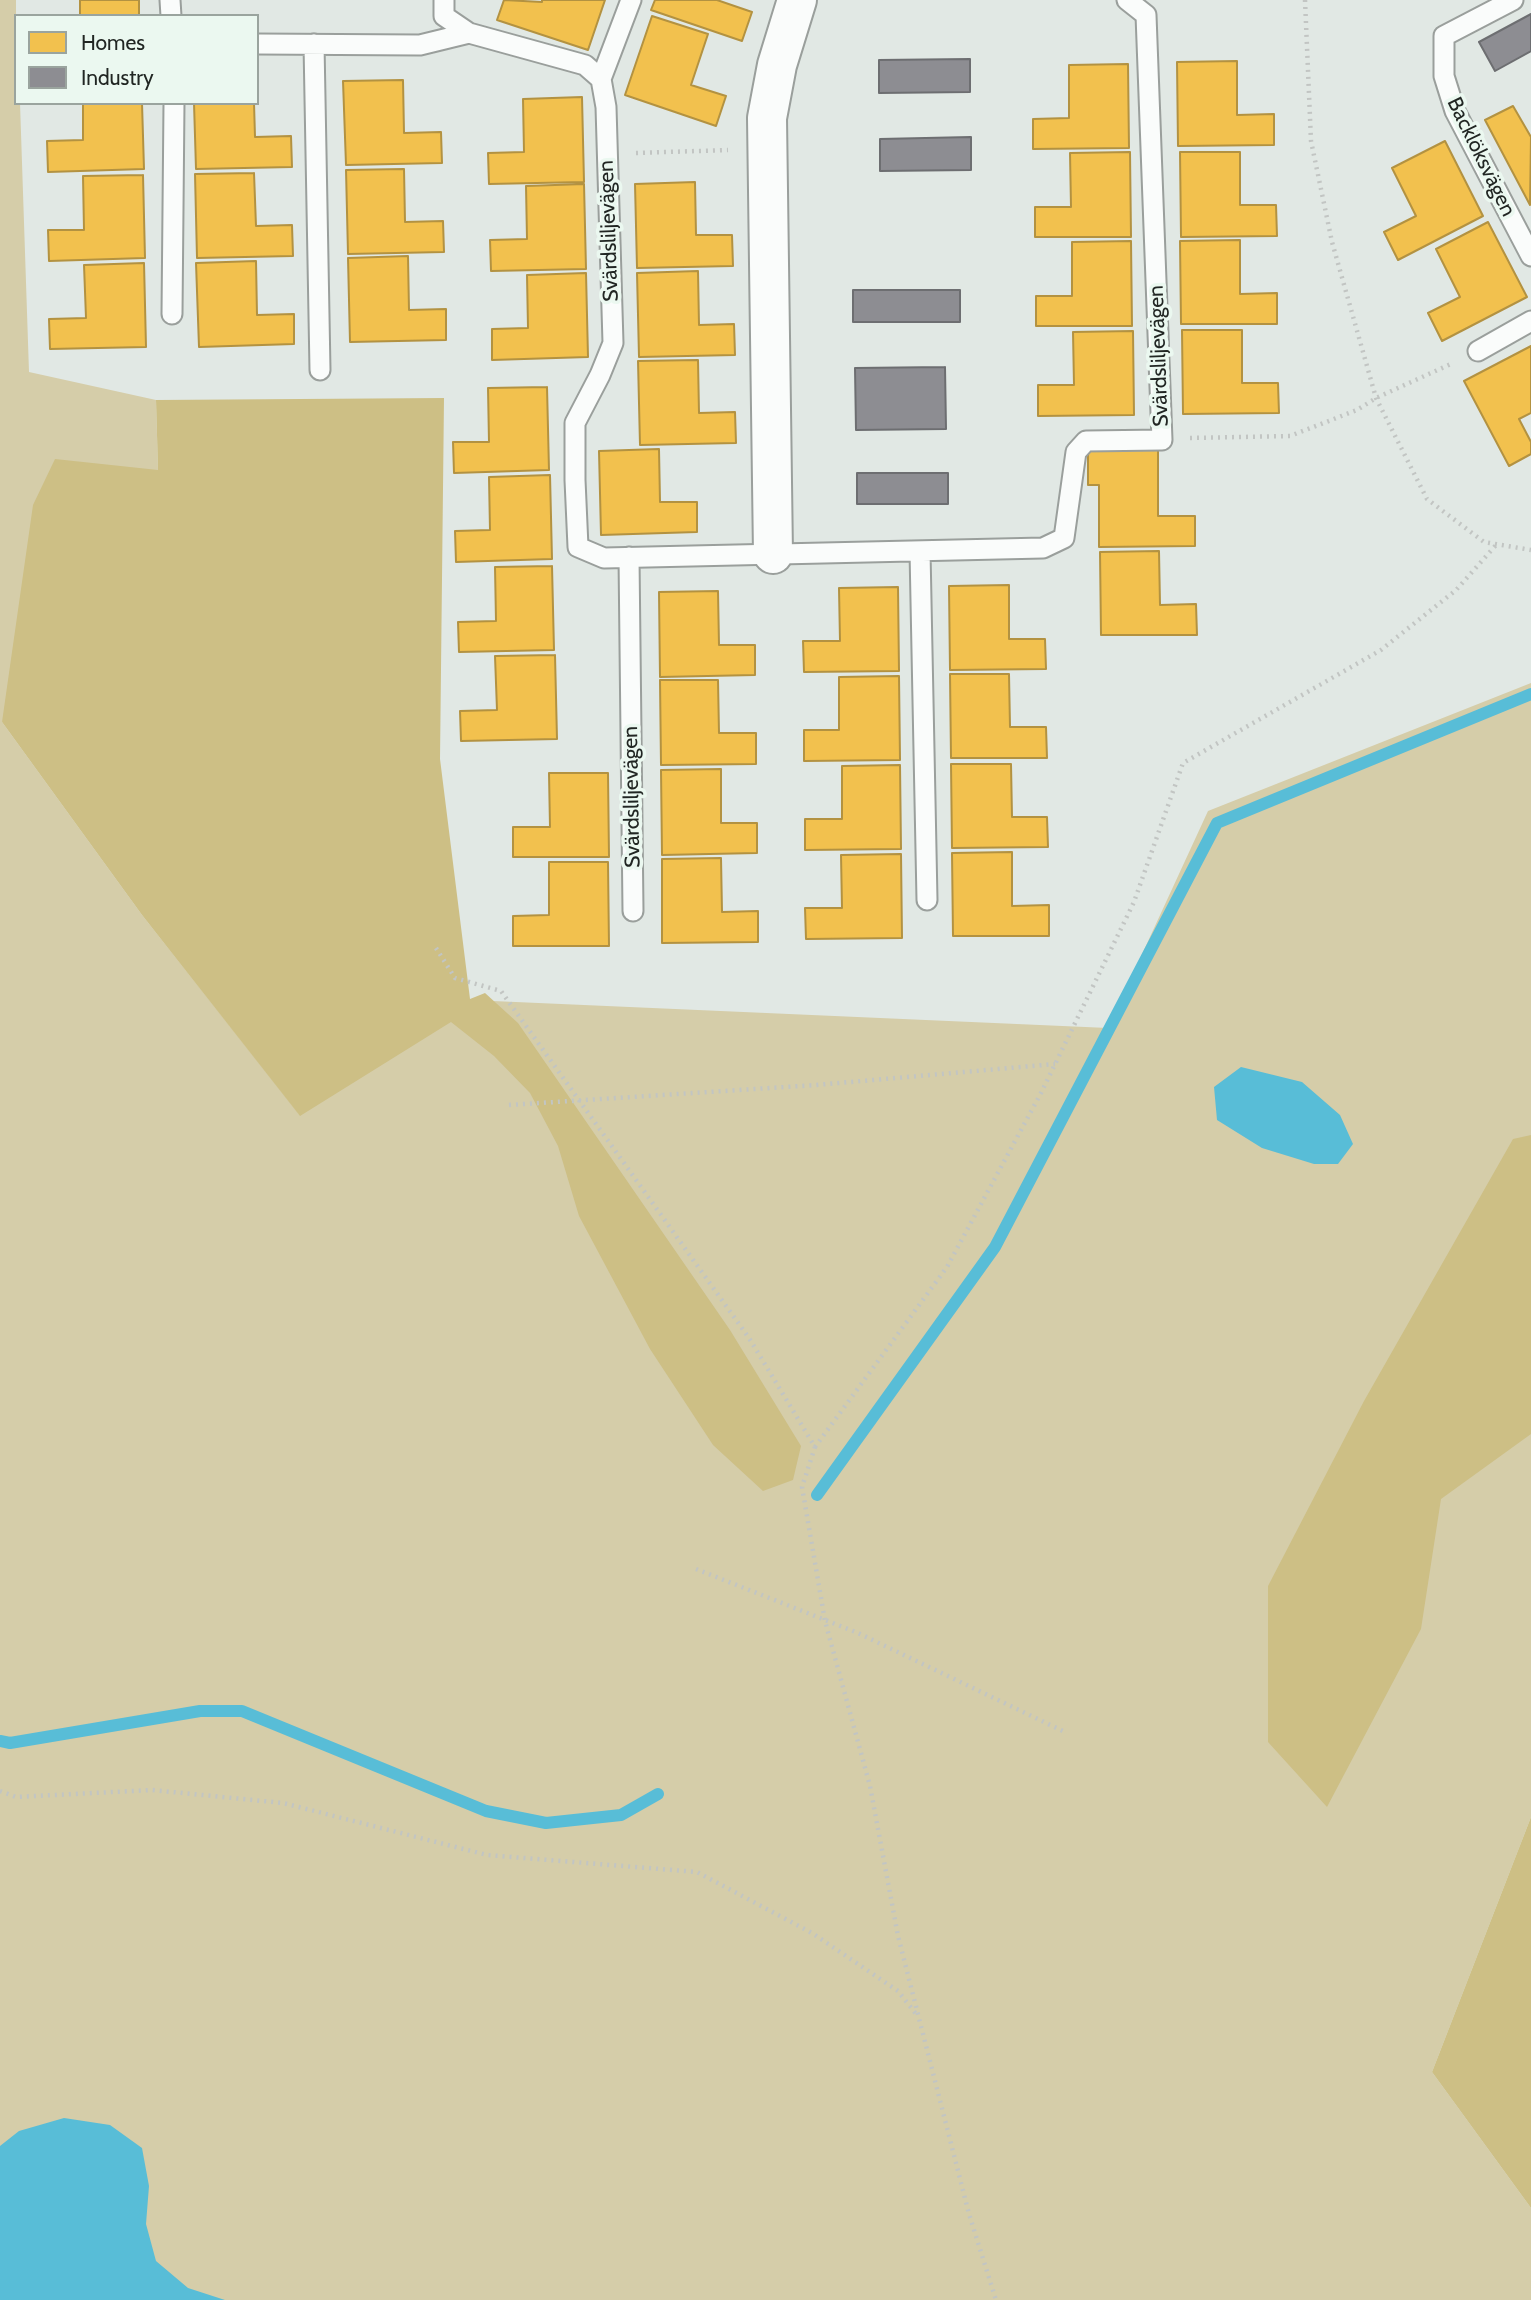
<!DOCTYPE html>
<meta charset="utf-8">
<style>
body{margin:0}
#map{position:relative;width:1531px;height:2300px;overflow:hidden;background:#e1e8e4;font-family:Cabin,sans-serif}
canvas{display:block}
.legend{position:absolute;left:14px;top:14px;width:245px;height:91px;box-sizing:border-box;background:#ebf8f0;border:2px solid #9aa49e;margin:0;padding:9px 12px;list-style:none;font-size:21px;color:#212623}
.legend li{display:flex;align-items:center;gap:14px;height:35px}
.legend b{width:35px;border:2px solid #9aa49e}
</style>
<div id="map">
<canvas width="1531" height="2300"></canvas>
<ul class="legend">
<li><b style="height:19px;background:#f2c14e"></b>Homes</li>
<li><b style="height:19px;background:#8d8d92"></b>Industry</li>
</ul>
</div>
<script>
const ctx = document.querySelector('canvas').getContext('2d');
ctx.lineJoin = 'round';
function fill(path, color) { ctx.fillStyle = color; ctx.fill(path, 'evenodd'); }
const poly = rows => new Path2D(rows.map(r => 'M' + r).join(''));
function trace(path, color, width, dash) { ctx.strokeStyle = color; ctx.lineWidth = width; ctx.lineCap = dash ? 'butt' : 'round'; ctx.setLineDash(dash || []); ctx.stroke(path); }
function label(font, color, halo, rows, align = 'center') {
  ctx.font = font + ' Cabin,sans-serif'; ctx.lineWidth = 7; ctx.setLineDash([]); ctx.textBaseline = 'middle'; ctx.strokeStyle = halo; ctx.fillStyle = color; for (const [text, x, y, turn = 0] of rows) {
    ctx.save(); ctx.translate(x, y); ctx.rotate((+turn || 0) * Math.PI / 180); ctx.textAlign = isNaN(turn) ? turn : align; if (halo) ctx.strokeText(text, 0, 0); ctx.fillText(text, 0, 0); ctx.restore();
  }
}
fill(poly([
 [0,0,16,0,16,103,20,103,29,372,156,400,158,470,2,722,142,915,300,1115,470,1000,1108,1028,1208,811,1531,683,1531,1817,1432,2072,1531,2208,1531,2300,0,2300]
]), '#d5cda9');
fill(poly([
 [444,398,440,759,470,999,485,993,518,1023,730,1330,801,1446,793,1480,763,1491,713,1445,650,1349,579,1216,558,1146,530,1093,494,1056,451,1022,300,1116,142,915,2,722,33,505,55,459,158,470,156,400],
 [1531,1135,1531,1434,1441,1499,1421,1629,1327,1807,1268,1742,1268,1586,1364,1401,1513,1139],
 [1531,1817,1531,2208,1432,2072]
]), '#cdbf85');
fill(poly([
 [1241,1067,1302,1082,1340,1115,1353,1144,1338,1164,1314,1164,1262,1148,1217,1120,1214,1087],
 [64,2118,110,2125,142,2148,149,2186,146,2224,156,2261,188,2288,225,2300,0,2300,0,2146,19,2131]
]), '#58bdd7');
const homes = poly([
 [80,0,139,0,139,16,80,16,80,0],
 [504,0,542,2,542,0,605,0,588,50,497,20,504,0],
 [655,0,717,0,752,12,742,41,651,10,655,0],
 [652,16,708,34,691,85,726,96,716,126,625,95,652,16],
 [1237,61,1237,115,1274,114,1274,145,1178,146,1177,62,1237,61],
 [1128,64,1129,148,1033,149,1033,119,1069,118,1069,65,1128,64],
 [403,80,404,133,441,132,442,163,346,165,343,81,403,80],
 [582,97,584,182,489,184,488,153,524,152,523,99,582,97],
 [83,103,142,103,144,169,48,172,47,141,83,140,83,103],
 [194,103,254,103,255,137,291,136,292,167,196,169,194,103],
 [1513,106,1531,137,1530,205,1485,120,1513,106],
 [1445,141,1483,216,1398,260,1384,232,1416,216,1392,168,1445,141],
 [1130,152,1131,237,1035,237,1035,207,1071,207,1070,153,1130,152],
 [1180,152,1240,152,1240,205,1276,205,1277,236,1181,237,1180,152],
 [404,169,405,222,443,221,444,252,348,254,346,170,404,169],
 [254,173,256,226,292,225,293,256,197,258,195,174,254,173],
 [143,175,145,258,49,261,48,230,84,230,83,176,143,175],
 [695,182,696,235,732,235,733,266,637,268,635,184,695,182],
 [584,184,586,269,491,271,490,240,527,239,526,186,584,184],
 [1488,222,1527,297,1442,341,1428,313,1460,297,1436,249,1488,222],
 [1240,240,1240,294,1277,293,1277,324,1181,324,1180,241,1240,240],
 [1131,241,1132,326,1036,326,1036,296,1072,296,1072,242,1131,241],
 [408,256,409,310,446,309,446,340,350,342,348,258,408,256],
 [256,261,257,315,294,314,294,344,199,347,196,263,256,261],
 [144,263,146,347,50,349,49,319,86,318,84,265,144,263],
 [698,271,699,325,734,324,735,355,639,357,637,273,698,271],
 [586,273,588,357,492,360,492,329,528,328,527,275,586,273],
 [1182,330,1242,330,1242,383,1278,383,1279,413,1183,414,1182,330],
 [1133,331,1134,415,1038,416,1038,385,1074,385,1073,332,1133,331],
 [1531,346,1531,413,1519,419,1531,442,1531,454,1509,466,1464,381,1531,346],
 [698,360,699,413,735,412,736,443,640,445,638,361,698,360],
 [547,387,549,470,454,473,453,442,489,442,488,388,547,387],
 [1088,446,1158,446,1158,516,1195,516,1195,546,1099,547,1099,485,1088,485,1088,446],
 [659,449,660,502,697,502,697,532,601,535,599,451,659,449],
 [550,475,552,559,456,562,455,531,490,530,489,477,550,475],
 [1159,551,1160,605,1196,604,1197,635,1101,635,1100,552,1159,551],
 [552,566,554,650,459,652,458,622,496,621,495,567,552,566],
 [1009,585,1009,639,1045,639,1046,669,950,670,949,586,1009,585],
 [898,587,899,671,804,672,803,641,840,641,839,588,898,587],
 [718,591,719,645,755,645,755,675,660,677,659,592,718,591],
 [555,655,557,739,461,741,460,711,497,710,495,656,555,655],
 [950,674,1009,674,1010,727,1046,727,1047,758,951,758,950,674],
 [899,676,900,760,804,761,804,730,839,730,839,677,899,676],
 [660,680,718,680,719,733,756,733,756,764,661,765,660,680],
 [951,764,1011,764,1012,817,1047,817,1048,847,952,848,951,764],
 [900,765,901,849,805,850,805,819,842,819,842,766,900,765],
 [721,769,721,823,757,823,757,853,662,855,661,770,721,769],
 [549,773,608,773,609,857,513,857,513,827,550,827,549,773],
 [1012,852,1012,906,1049,905,1049,936,953,936,952,853,1012,852],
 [901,854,902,938,806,939,805,908,842,908,841,855,901,854],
 [721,858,722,912,758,911,758,942,662,943,662,859,721,858],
 [549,862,608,862,609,946,513,946,513,916,549,915,549,862]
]);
fill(homes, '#f2c14e');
trace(homes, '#b39241', 2);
const industry = poly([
 [1531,14,1531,51,1495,71,1479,42,1531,14],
 [970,59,970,92,879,93,879,60,970,59],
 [971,137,971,170,880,171,880,139,971,137],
 [853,290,960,290,960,322,853,322,853,290],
 [945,367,946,429,856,430,855,368,945,367],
 [857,473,948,473,948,504,857,504,857,473]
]);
fill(industry, '#8d8d92');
trace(industry, '#6d6e71', 2);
trace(poly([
 [817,1495,995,1247,1217,823,1531,694],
 [0,1741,10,1743,200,1711,242,1711,486,1811,546,1823,621,1815,658,1794]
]), '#58bdd7', 12);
const service = poly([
 [170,0,171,16],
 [444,0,444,16,469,33,585,65,601,79,606,107,613,343,600,375,575,423,575,480,578,547,604,558,1043,548,1064,538,1076,452,1086,441,1162,440,1146,15,1127,0],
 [1513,0,1444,36,1444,76,1455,111,1531,256],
 [257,44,420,45,469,33],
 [314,44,320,370],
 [601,79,631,0],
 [172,314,174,103],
 [1478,351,1531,321],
 [920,551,927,900],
 [629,557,633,911]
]);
const minor = poly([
 [773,554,767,118,777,65,797,0]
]);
trace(service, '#9a9f9c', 23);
trace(minor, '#9a9f9c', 42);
trace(poly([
 [1305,0,1311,141,1332,242,1376,398,1427,499,1484,542,1531,550],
 [636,153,728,150],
 [1190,438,1290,436,1357,410,1376,398,1453,363],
 [436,948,455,978,501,991,749,1338,815,1447,802,1487,825,1621,870,1786,898,1936,969,2214,996,2300],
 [509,1105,816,1085,1055,1064],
 [815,1447,947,1267,1041,1093,1134,902,1183,763,1381,650,1456,590,1497,544],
 [696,1569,858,1633,1067,1733],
 [0,1791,16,1797,152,1790,283,1803,487,1855,697,1872,812,1933,898,1991,916,2014]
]), '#c2c5c3', 4.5, [2, 5]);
trace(service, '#fafcfb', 19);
trace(minor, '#fafcfb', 38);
label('21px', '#212623', '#ebf8f0', [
 ["Backlöksvägen",1481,157,64],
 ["Svärdsliljevägen",609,231,-92],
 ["Svärdsliljevägen",1159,356,-92],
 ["Svärdsliljevägen",632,797,-91]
]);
</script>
